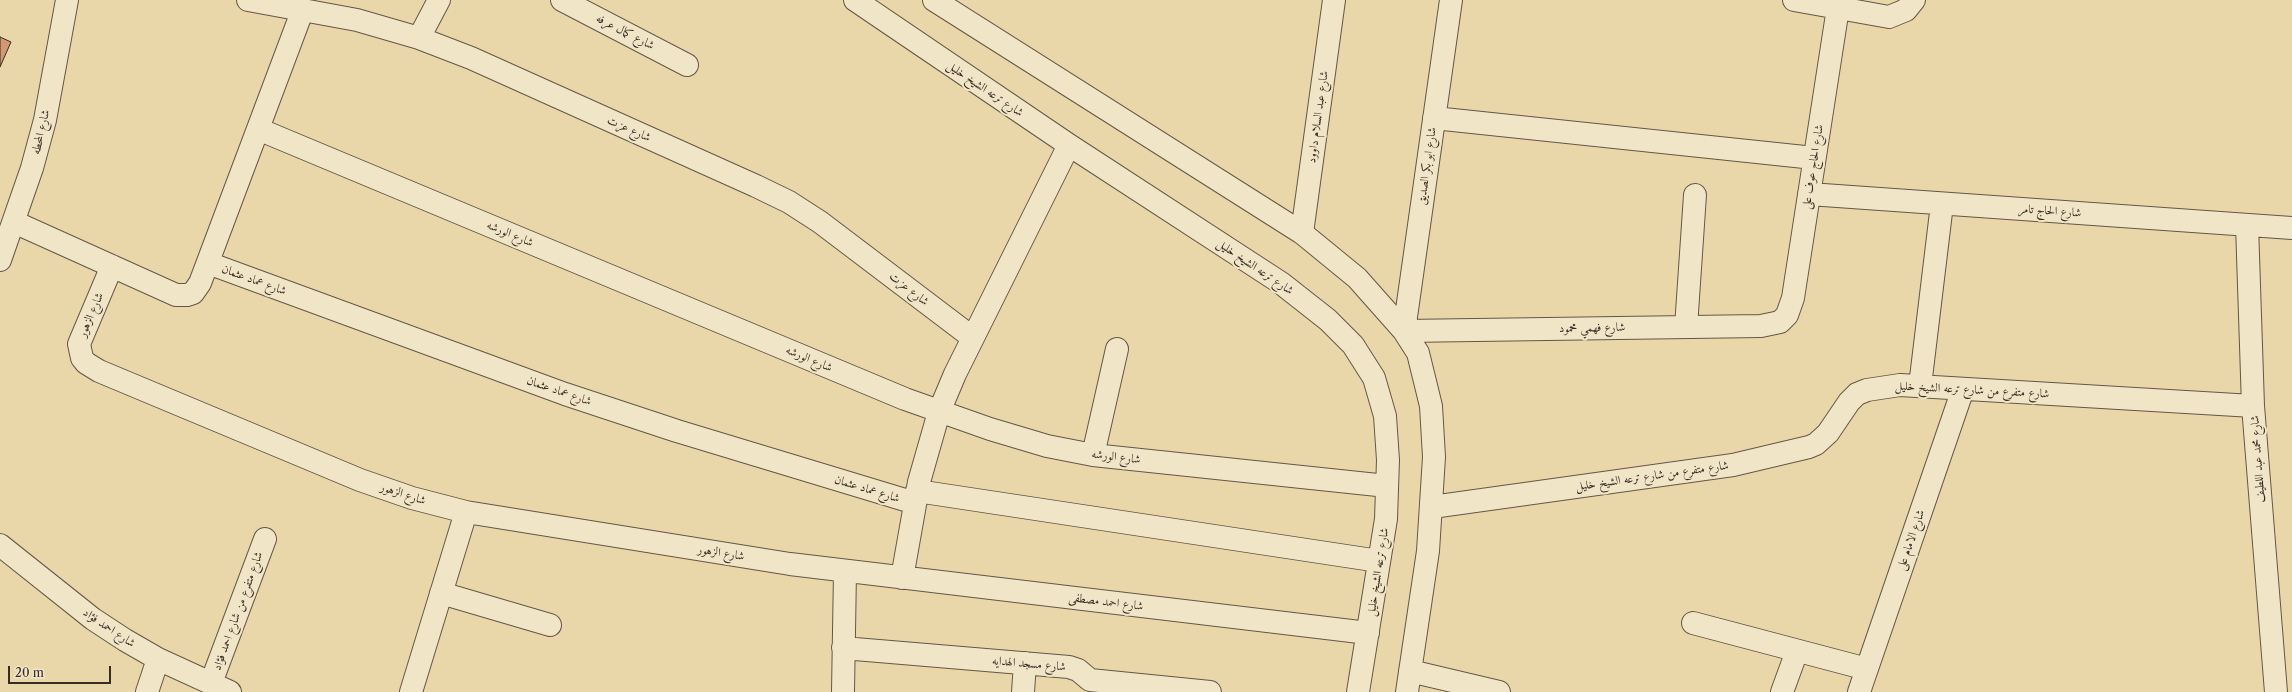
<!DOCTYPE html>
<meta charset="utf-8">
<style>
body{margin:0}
#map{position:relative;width:2292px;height:692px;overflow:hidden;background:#e9d7aa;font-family:"Libre Caslon Text",serif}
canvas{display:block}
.scale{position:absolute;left:8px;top:666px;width:103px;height:18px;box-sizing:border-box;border:2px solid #372c24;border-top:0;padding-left:5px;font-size:12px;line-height:14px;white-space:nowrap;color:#372c24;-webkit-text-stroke:3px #f1e5c8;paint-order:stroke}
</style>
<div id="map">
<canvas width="2292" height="692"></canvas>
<div class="scale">20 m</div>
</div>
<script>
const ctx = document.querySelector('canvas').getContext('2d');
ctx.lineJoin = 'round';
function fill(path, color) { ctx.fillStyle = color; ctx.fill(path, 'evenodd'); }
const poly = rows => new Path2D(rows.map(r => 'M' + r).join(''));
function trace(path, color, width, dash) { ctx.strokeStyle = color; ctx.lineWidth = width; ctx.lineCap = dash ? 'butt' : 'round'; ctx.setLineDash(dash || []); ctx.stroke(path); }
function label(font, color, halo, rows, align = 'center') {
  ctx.font = font + ' "Libre Caslon Text",Amiri,serif'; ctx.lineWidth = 4; ctx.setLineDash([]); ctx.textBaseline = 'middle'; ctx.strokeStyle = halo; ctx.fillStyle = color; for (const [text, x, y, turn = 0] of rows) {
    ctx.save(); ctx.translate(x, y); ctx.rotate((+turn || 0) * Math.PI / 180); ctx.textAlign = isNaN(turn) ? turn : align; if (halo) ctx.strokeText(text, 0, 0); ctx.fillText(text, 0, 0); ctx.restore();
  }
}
const building = poly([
 [0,37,11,42,0,67,0,37]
]);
fill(building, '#d29874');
trace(building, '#372c24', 1);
const street = poly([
 [248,0,357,20,419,38,471,58,756,186,789,202,820,222,973,338],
 [562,0,687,65],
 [855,0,1069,145,1281,283,1328,320,1353,345,1374,378,1385,416,1388,460,1386,519,1358,692],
 [934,0,1302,233,1357,278,1404,331,1418,353,1431,406,1434,457,1428,551,1407,692],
 [1451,0,1404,331,1761,326,1780,322,1787,315,1793,298,1838,8],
 [1794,0,1889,17,1906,10,1914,0],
 [419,38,439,0],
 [1434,118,1814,158],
 [258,129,905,399,990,429,1047,446,1093,455,1387,486],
 [1809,194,2292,228],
 [14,222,176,295,187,295,193,293,200,283,303,9],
 [2247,225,2253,406,2276,692],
 [1302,233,1334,0],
 [0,260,32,168,45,120,67,0],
 [208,263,565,394,677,431,915,503],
 [112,266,79,344,82,358,86,363,99,371,360,480,412,498,466,512,790,564,1368,633],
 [1686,327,1695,195],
 [1920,386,1942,204],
 [1093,455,1117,349],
 [917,491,1379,561],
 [1432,507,1733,465,1809,447,1816,444,1828,433,1849,402,1857,394,1867,390,1900,385,2253,406],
 [0,545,93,619,125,640,158,659,230,692],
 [902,578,919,482,939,412,955,374,1069,145],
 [441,593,550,625],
 [1693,623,1867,669],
 [843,648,1069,667,1078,670,1090,680,1210,692],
 [1410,671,1499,692],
 [211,683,265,539],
 [147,692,158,659],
 [411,692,466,512],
 [843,692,845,571],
 [1023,692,1025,663],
 [1782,692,1797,651],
 [1859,692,1963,389]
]);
trace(street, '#645746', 24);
trace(street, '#f1e5c8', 22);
label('12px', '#372c24', '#f1e5c8', [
 ["شارع كمال عرفه",625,32,27],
 ["شارع ترعه الشيخ خليل",985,89,34],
 ["شارع عبد السلام داوود",1318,117,-82],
 ["شارع عزت",629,129,24],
 ["شارع المحطه",41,132,-77],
 ["شارع ابو بكر الصديق",1427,166,-82],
 ["شارع الحاج عوف على",1813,167,-81],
 ["شارع الحاج تامر",2050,211,4],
 ["شارع الورشه",510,234,23],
 ["شارع ترعه الشيخ خليل",1255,267,34],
 ["شارع عماد عثمان",254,280,20],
 ["شارع عزت",909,289,38],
 ["شارع الزهور",91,315,-67],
 ["شارع فهمي محمود",1592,328,-1],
 ["شارع الورشه",809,359,23],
 ["شارع متفرع من شارع ترعه الشيخ خليل",1972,390,3],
 ["شارع عماد عثمان",559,391,19],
 ["شارع الورشه",1116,457,7],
 ["شارع محمد عبد اللطيف",2258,459,-94],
 ["شارع متفرع من شارع ترعه الشيخ خليل",1652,476,-8],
 ["شارع عماد عثمان",867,489,17],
 ["شارع الزهور",403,494,18],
 ["شارع الامام على",1911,540,-71],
 ["شارع الزهور",721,553,9],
 ["شارع ترعه الشيخ خليل",1378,572,-81],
 ["شارع احمد مصطفى",1106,602,7],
 ["شارع متفرع من شارع احمد فؤاد",238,611,-70],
 ["شارع احمد فؤاد",109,628,34],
 ["شارع مسجد الهدايه",1029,664,5]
]);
</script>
